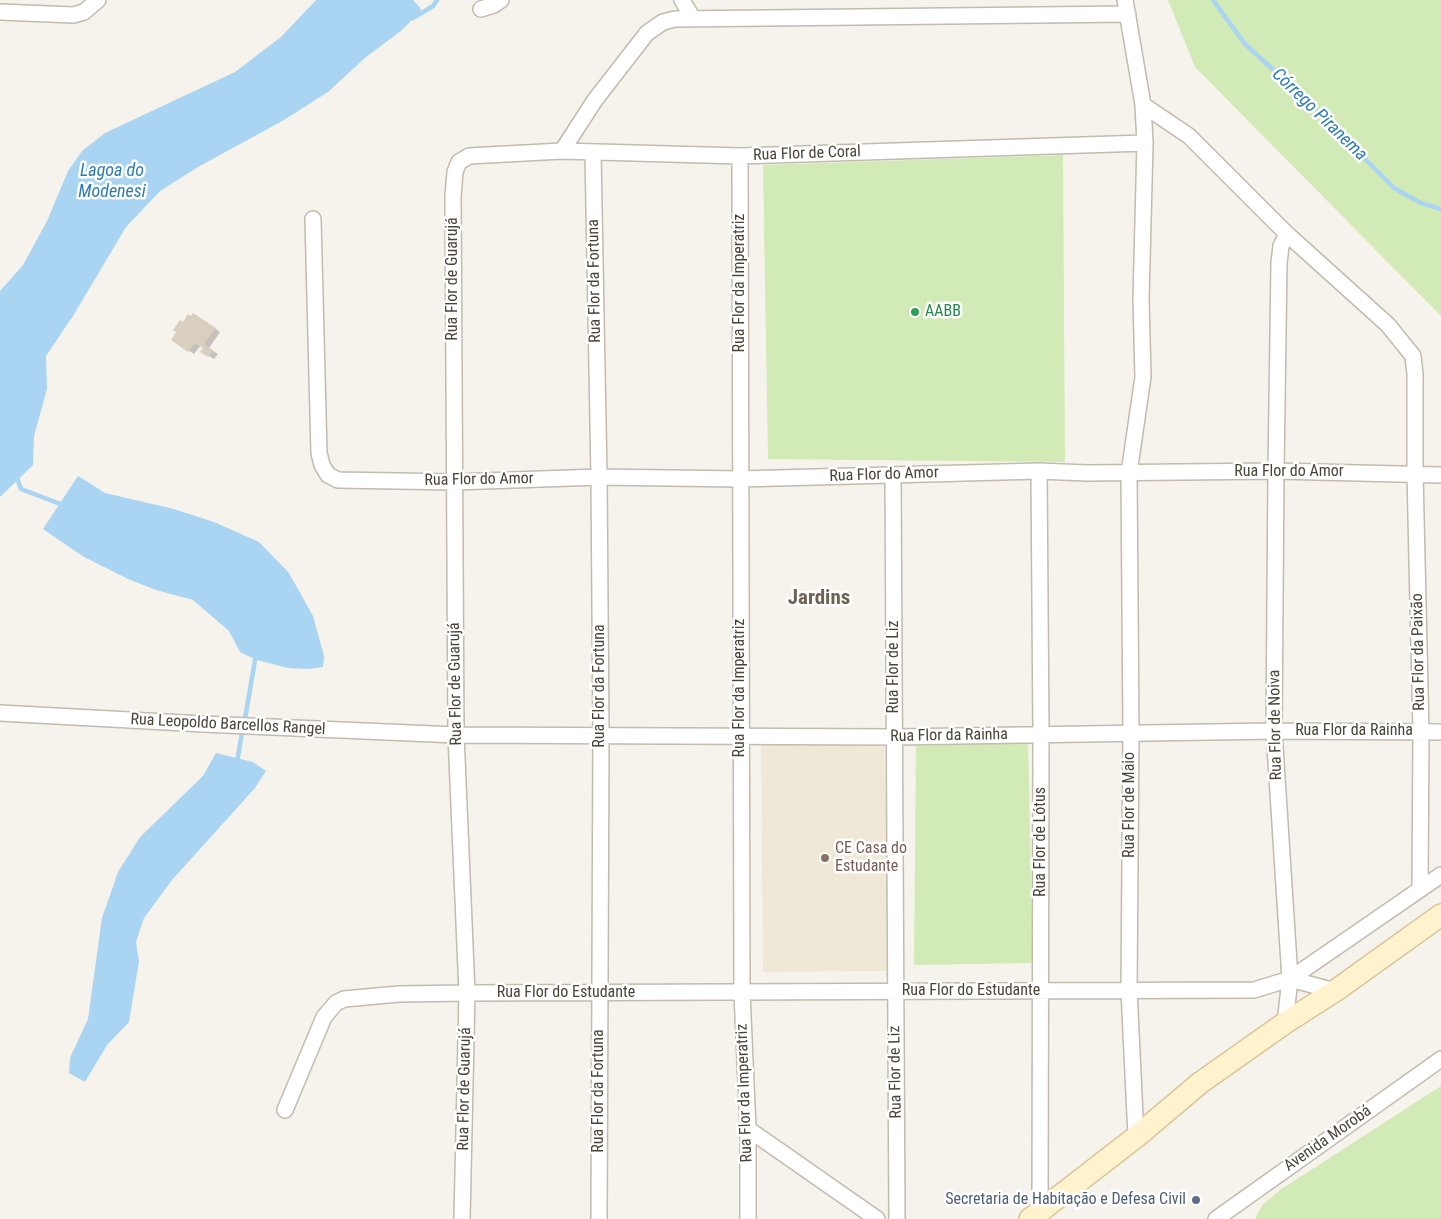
<!DOCTYPE html>
<meta charset="utf-8">
<style>
body{margin:0}
canvas{display:block;background:#f6f3ec}
</style>
<canvas width="1441" height="1219"></canvas>
<script>
const ctx = document.querySelector('canvas').getContext('2d');
ctx.lineJoin = 'round';
function fill(path, color) { ctx.fillStyle = color; ctx.fill(path, 'evenodd'); }
const poly = rows => new Path2D(rows.map(r => 'M' + r).join(''));
function trace(path, color, width, dash) { ctx.strokeStyle = color; ctx.lineWidth = width; ctx.lineCap = dash ? 'butt' : 'round'; ctx.setLineDash(dash || []); ctx.stroke(path); }
function label(font, color, halo, rows, align = 'center') {
  ctx.font = font + ' "Roboto Condensed",sans-serif'; ctx.lineWidth = 5; ctx.setLineDash([]); ctx.textBaseline = 'middle'; ctx.strokeStyle = halo; ctx.fillStyle = color; for (const [text, x, y, turn = 0] of rows) {
    ctx.save(); ctx.translate(x, y); ctx.rotate((+turn || 0) * Math.PI / 180); ctx.textAlign = isNaN(turn) ? turn : align; if (halo) ctx.strokeText(text, 0, 0); ctx.fillText(text, 0, 0); ctx.restore();
  }
}
fill(poly([
 [761,743,884,745,891,971,763,972]
]), '#efe8d6');
fill(poly([
 [1168,0,1441,0,1441,316,1195,67],
 [1063,155,1065,462,768,459,763,165],
 [1028,742,1033,963,914,965,916,746],
 [1441,1086,1441,1219,1255,1219,1262,1205,1280,1190]
]), '#d2eab5');
fill(poly([
 [316,0,413,0,421,9,418,14,402,30,366,57,328,92,284,120,198,167,160,191,126,227,73,316,46,356,47,389,34,436,33,465,0,497,0,291,23,265,47,221,68,171,82,151,105,133,235,72,281,37],
 [78,476,105,493,174,509,214,522,259,542,289,573,313,616,324,656,323,667,309,669,288,668,257,660,240,652,229,631,193,600,156,590,128,579,84,557,43,529],
 [216,753,253,762,266,771,255,788,172,880,144,918,136,942,139,961,129,1022,107,1045,85,1082,69,1073,70,1058,88,1019,102,918,118,872,140,837,203,776]
]), '#a9d4f2');
fill(poly([
 [199,317,220,332,209,348,218,354,214,359,209,356,205,348,201,345,194,354,172,340,183,324]
]), '#0003');
trace(poly([
 [1213,0,1245,44,1302,96,1394,188,1421,203,1441,209],
 [413,18,433,6,437,0],
 [16,475,21,489,63,505],
 [245,719,256,654],
 [237,762,242,733]
]), '#a9d4f2', 4.5);
fill(poly([
 [193,313,216,328,204,344,213,350,208,357,200,352,203,348,195,343,188,352,171,340,176,332,173,330,180,320,183,322,188,314,191,316]
]), '#d8cfc1');
const street = poly([
 [682,0,692,17],
 [1125,0,1143,105,1145,143,1141,299,1143,377,1129,473,1131,733,1129,990,1136,1137],
 [481,9,494,5,501,0],
 [0,12,73,15,84,12,98,0],
 [1143,105,1189,136,1287,234,1388,325,1413,356,1415,374,1415,474,1421,732,1420,889],
 [562,151,595,100,647,33,663,22,675,19,1128,14],
 [593,153,599,477,601,735,599,1219],
 [740,156,742,993,748,1129,748,1219],
 [313,219,319,453,322,465,328,475,338,480,455,482,599,477,740,479,1039,471,1087,473,1276,471,1441,475],
 [1039,471,1041,734,1040,1213],
 [893,475,897,1219],
 [0,713,203,724,456,735,895,737,1274,731,1441,732],
 [1290,979,1335,991],
 [1285,1023,1290,979,1274,731,1276,471,1279,263,1281,246,1287,234],
 [285,1110,324,1017,336,1003,344,999,399,994,467,993,1254,990,1290,979,1441,875],
 [748,1129,877,1219],
 [462,1219,467,993,456,735,453,196,455,172,459,162,469,156,562,151,740,156,1145,143],
 [1216,1219,1441,1059]
]);
const secondary = poly([
 [1030,1219,1136,1137,1200,1083,1285,1023,1335,991,1441,915]
]);
trace(street, '#c2bbae', 18);
trace(secondary, '#d6c79b', 24);
trace(street, '#fff', 15);
trace(secondary, '#fff3cd', 21);
for (const [x, y, r, color] of [
 [915,312,5,"#2e9e5b"],
 [825,858,5,"#8d6e63"],
 [1196,1200,5,"#5c6f8a"]
]) { const dot = new Path2D(); dot.arc(x, y, r, 0, 2 * Math.PI); ctx.fillStyle = color; ctx.fill(dot); trace(dot, '#fff', 2); }
label('16px', '#4b4439', '#fff', [
 ["Rua Flor de Coral",807,154,-2],
 ["Rua Flor de Guarujá",453,279,-90],
 ["Rua Flor da Fortuna",595,281,-91],
 ["Rua Flor da Imperatriz",740,283,-90],
 ["Rua Flor do Amor",1289,472],
 ["Rua Flor do Amor",884,475,-2],
 ["Rua Flor do Amor",479,480,-1],
 ["Rua Flor da Paixão",1419,652,-91],
 ["Rua Flor de Liz",894,667,-90],
 ["Rua Flor de Guarujá",456,684,-91],
 ["Rua Flor da Fortuna",600,686,-90],
 ["Rua Flor da Imperatriz",740,688,-90],
 ["Rua Leopoldo Barcellos Rangel",228,725,3],
 ["Rua Flor de Noiva",1276,725,-91],
 ["Rua Flor da Rainha",1354,731],
 ["Rua Flor da Rainha",949,736,-1],
 ["Rua Flor de Maio",1130,805,-90],
 ["Rua Flor de Lótus",1041,842,-90],
 ["Rua Flor do Estudante",971,991],
 ["Rua Flor do Estudante",566,993],
 ["Rua Flor de Liz",896,1072,-91],
 ["Rua Flor de Guarujá",465,1089,-89],
 ["Rua Flor da Fortuna",599,1091,-90],
 ["Rua Flor da Imperatriz",745,1093,-92],
 ["Avenida Morobá",1328,1139,-35]
]);
label('16px', '#27864d', '#fff', [
 ["AABB",925,312]
], 'left');
label('16px', '#785e54', '#fff', [
 ["CE Casa do",835,849],
 ["Estudante",835,867]
], 'left');
label('16px', '#4e5e75', '#fff', [
 ["Secretaria de Habitação e Defesa Civil",1186,1200]
], 'right');
label('italic 18px', '#2e7ab2', '#fff', [
 ["Córrego Piranema",1319,115,44],
 ["Lagoa do",112,171],
 ["Modenesi",112,192]
]);
label('bold 21px', '#6e6250', '#fff', [
 ["Jardins",819,599]
]);
</script>
